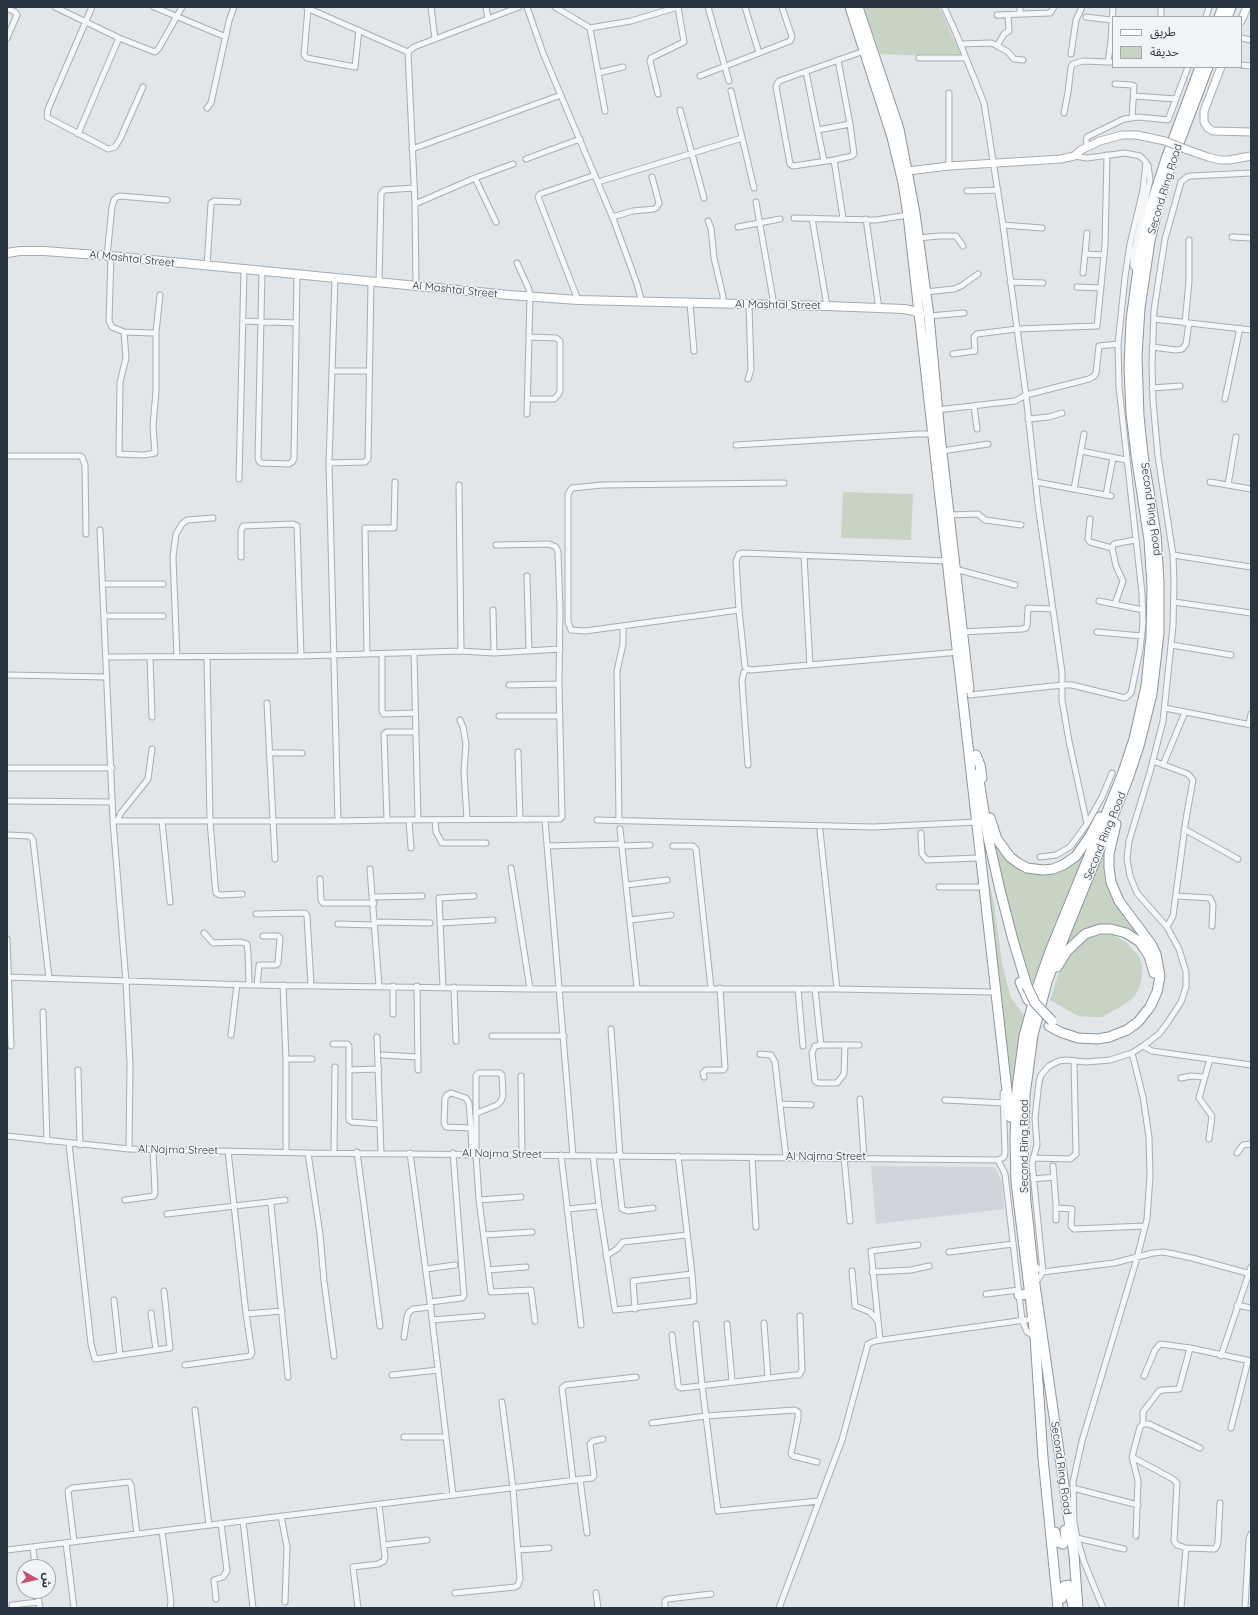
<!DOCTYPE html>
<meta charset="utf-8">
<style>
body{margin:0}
#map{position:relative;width:1258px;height:1615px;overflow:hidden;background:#e2e6e9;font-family:Quicksand,"Noto Sans Arabic",sans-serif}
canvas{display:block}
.frame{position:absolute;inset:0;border:8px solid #2b3541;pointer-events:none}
.legend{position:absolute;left:1112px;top:16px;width:130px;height:52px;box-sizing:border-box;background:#f1f4f7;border:1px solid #a2a8ae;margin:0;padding:5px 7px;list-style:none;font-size:12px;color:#2b3541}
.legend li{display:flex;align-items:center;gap:8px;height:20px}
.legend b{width:20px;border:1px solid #a2a8ae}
.north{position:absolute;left:16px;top:1559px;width:40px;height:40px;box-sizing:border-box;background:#f1f4f7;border:1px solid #a2a8ae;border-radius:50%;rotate:98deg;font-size:11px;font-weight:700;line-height:16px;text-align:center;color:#2b3541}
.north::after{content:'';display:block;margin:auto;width:14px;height:18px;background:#c84d6e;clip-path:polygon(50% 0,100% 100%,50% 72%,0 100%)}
</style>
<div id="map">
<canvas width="1258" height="1615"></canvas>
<div class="frame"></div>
<ul class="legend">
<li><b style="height:5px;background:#fff"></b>طريق</li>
<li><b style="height:11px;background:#c9d3c3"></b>حديقة</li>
</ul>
<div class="north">ش</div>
</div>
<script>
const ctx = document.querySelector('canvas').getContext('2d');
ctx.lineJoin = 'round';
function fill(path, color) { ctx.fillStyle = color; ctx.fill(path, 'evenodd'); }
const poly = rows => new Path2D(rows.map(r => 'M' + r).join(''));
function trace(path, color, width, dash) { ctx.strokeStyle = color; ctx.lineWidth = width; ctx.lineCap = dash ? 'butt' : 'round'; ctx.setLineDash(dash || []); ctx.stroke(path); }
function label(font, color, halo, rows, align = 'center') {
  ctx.font = font + ' Quicksand,sans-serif'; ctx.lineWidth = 3; ctx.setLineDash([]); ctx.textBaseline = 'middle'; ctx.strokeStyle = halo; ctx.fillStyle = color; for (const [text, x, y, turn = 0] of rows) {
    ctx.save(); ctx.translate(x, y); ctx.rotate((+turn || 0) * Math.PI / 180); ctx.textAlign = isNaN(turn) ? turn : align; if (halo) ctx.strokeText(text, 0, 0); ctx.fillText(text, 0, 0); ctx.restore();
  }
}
fill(poly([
 [871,1166,995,1167,1002,1182,1004,1209,876,1224]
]), '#d0d5db');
fill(poly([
 [864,7,939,7,961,54,958,57,880,54],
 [843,492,913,494,911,540,841,538],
 [990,825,1003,853,1044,873,1089,844,1034,987,1020,951,1010,915],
 [1109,840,1106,863,1131,924,1139,937,1131,932,1086,931,1060,957,1100,859],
 [986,869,994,904,1002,963,1010,996,1025,1017,1012,1099],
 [1111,934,1126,942,1139,956,1142,965,1142,975,1140,986,1135,996,1125,1004,1111,1012,1102,1017,1093,1017,1078,1016,1050,1000,1058,975,1071,951,1084,940,1091,937]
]), '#c9d3c3');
const street = poly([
 [55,7,119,38,155,52,159,48,182,7],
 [92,7,48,109,47,117,108,149,115,147,120,139,143,87],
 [154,7,226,37],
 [431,7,435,39],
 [486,7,488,19],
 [527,7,543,53,614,221,637,284,642,303],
 [555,7,590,28,605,111],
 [708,7,729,81],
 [745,7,759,53],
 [944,7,956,33,984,103,1003,225,1026,395,1038,505,1062,672,1062,700,1069,741,1087,824,1070,847,1056,855,1040,857],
 [1020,7,1020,14],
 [1113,7,1111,41,1108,62,1113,62],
 [7,8,15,12,17,15,7,38],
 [307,8,408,52],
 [308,8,304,55,307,58,355,67,359,30],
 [997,15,1050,13,1054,7],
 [1086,17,1111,20],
 [1161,17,1161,7],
 [1206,17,1209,7],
 [590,28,631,21,678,7],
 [1241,38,1251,40],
 [961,44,991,43,996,45,1008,52,1014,59,1023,60],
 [997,46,1004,34,1009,31,1008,15],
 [1071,54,1076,20,1082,7],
 [919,58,966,58],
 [838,60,850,124,854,154,852,156,834,160,793,166,790,164,776,87,777,84,779,81,864,51],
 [1241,65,1251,66],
 [806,72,824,161],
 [598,73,623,67],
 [700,76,790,41,792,37,782,7],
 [1115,84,1132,85,1134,86,1132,117],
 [731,91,754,188],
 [949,93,949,166],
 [658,94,650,61,651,58,684,42,678,7],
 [1134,96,1176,99],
 [207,108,211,103,229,21,234,7],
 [680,110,704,198],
 [1064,113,1068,92,1071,67,1073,64,1083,61,1108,62],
 [818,130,850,124],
 [78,134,119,38],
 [1088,147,1086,141,1087,137,1124,119,1139,117,1168,120,1188,67],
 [412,149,561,95],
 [526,159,580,139],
 [834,160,843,218],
 [475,178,496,222],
 [598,182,742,138],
 [967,191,998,190],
 [756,202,774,305],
 [415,204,475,178,513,164],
 [612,217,633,211,654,209,657,207,659,203,652,177],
 [794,218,876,220,908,215],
 [812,218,827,306],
 [866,219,879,309],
 [708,221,711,228,714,258,723,296,723,304],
 [1003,225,1042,228],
 [738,227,780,219],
 [1232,237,1251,238],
 [918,238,939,236,956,236,963,246],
 [1085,254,1087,233],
 [107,256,112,207,114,200,117,197,120,196,167,200],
 [111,256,109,321,112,327,124,332,153,333,156,332,160,295],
 [517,263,529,289,530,297,527,414],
 [207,266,211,203,214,201,238,202],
 [1137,271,1133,266,1133,255,1150,180,1148,165],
 [262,272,258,458,259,461,261,463,289,464,292,462,294,459,297,275],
 [1083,273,1085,254,1104,255],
 [335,278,329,463,338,821],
 [379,282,381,194,384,190,414,188],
 [1010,282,1043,283],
 [416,286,415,204,408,52,414,47,519,7],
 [1077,287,1101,288],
 [925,292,954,289,961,286,978,274],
 [578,300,538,197,540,194,595,175],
 [690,303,694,351],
 [929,316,964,313],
 [1154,319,1251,330],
 [243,321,296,323],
 [1185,323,1189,281,1189,240],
 [124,332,126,358,120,382,119,454,144,455,155,453,153,426,156,391,156,332],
 [1152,347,1176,350,1182,349,1186,344,1189,323],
 [953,354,975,351,974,337,977,334,1017,329,1097,326,1105,245,1107,155],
 [332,371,369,371],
 [748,379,751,370,749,304],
 [1152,388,1180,386],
 [528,399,554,399,558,395,560,391,560,341,556,338,529,337],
 [1225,399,1240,328],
 [974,406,977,429],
 [937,410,1015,401,1026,395,1089,379,1094,376,1096,373,1099,346,1118,344],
 [1028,419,1049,417,1062,413],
 [736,445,918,434,935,434],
 [942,451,988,444],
 [1081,451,1126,460],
 [7,456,80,456,82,457,85,465,86,534],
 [329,463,365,462,368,459,371,281],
 [239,479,244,270],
 [1036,482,1111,496],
 [1210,482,1251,489],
 [459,485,461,651],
 [1228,485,1236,437],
 [1074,489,1084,434],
 [1106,495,1113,458],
 [949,515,978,514,985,520,1021,525],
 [1090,519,1088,539,1090,542,1112,548],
 [100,530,113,821,126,982,130,1064,129,1149],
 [1173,555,1251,567],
 [804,556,810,665],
 [241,557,241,531,243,526,293,524,297,526,301,656],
 [948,561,743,553,739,554,736,561,739,610,745,667,747,669,751,670,960,652],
 [955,569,1015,585],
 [527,576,529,651],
 [103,584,163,584],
 [1099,601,1143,610],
 [1174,602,1251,613],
 [1115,604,1123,581,1116,566,1112,548,1114,544,1135,540],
 [493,610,494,653],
 [739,610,585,631,571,630,568,622,568,494,572,488,602,485,784,483],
 [105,616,163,616],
 [962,632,1022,629,1026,628,1027,626,1028,608,1053,609],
 [1097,632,1142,636],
 [1172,645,1231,655],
 [414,653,418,820],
 [367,654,365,528,394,528,395,482],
 [382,654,382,711,384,714,415,713],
 [107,657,301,656,461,651,494,653,560,649],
 [150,657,152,717],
 [177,657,173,557,176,534,182,524,187,520,213,518],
 [207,657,210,821,215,884,216,893,220,895,242,894],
 [747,669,744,672,742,681,748,765],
 [9,675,107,677],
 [509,685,559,684],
 [970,695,1062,685,1072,685,1125,698,1131,693,1140,650,1143,623,1142,593,1119,387,1118,344,1125,277,1130,244,1143,190,1146,162,1140,156,1125,153,1087,158,1074,156],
 [267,703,275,859],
 [1165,708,1251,725],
 [499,716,559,716],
 [460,720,463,727,466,744,464,772,467,819],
 [1249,724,1251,714],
 [518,752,520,819],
 [269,753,302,753],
 [1153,761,1188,774,1193,780,1186,819,1173,916,1167,927],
 [1163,765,1185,712],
 [7,768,112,768],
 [7,801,112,802],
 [387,820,384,734,387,732,415,732],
 [409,820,411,848],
 [435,820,436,832,442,843,486,843],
 [545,820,573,1156],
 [597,820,873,827,978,822],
 [113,821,338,821,387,820,560,819,562,817,559,684,560,609,558,552,556,547,549,544,496,545],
 [117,821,121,813,148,779,152,749],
 [162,821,170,902],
 [619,821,617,671,623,644,623,626],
 [1087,824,1102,797,1112,773],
 [620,829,637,988],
 [1184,829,1238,859],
 [820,831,837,989],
 [921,833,922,854,927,860,977,858],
 [7,835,30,836,33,840,49,978],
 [547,846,622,844],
 [622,846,650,845],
 [673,846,693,846,696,849,711,988],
 [511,868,530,989],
 [370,869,379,986],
 [320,879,321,900,323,903,374,903],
 [626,885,667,880],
 [939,887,980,887],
 [1176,896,1210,898,1213,904,1212,926],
 [374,897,422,896],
 [256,914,305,913,307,916,311,985],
 [630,920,671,915],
 [375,922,430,923],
 [440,923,493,920],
 [338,924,375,925],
 [204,933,213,943,241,942,247,944,248,952,249,985],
 [7,939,11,1046],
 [7,977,249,985,530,989,837,989,992,992],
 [257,985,259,965,276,965,278,963,280,938,278,936,263,936],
 [283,985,286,1059,286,1152],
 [393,986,393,1014],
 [417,986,418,1070],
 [443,987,439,898,474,896],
 [454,987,456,1041],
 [798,989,803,1046],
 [815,989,821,1045],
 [43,1012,47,1141],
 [611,1029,620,1156],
 [231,1035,237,984],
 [492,1036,564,1036],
 [377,1037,381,1153],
 [333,1044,347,1044,349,1046,349,1120,352,1122,379,1124],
 [845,1045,844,1074,837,1083,818,1083,815,1081,812,1053,815,1046,821,1045,859,1045],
 [1143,1046,1152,1051,1251,1065],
 [760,1054,771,1055,775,1062,786,1157],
 [383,1055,417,1057],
 [286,1059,312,1059],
 [78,1070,80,1145],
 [349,1070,379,1069],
 [521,1076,522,1155],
 [704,1077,703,1073,706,1070,723,1070,725,1068,720,988],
 [1181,1078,1191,1076,1204,1077],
 [860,1099,864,1158],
 [945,1100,1004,1103],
 [780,1104,811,1105],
 [477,1113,497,1105,501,1101,503,1096,502,1075,500,1073,478,1073,476,1076,476,1154,479,1200,491,1292,531,1290,535,1321],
 [471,1128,446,1127,444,1123,445,1098,447,1095,451,1093,466,1098,469,1103,471,1128,472,1154],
 [7,1136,129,1149,308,1153,998,1160,1004,1157,1005,1152,1003,1093],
 [1209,1139,1212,1116,1199,1098,1210,1059],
 [69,1144,91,1344,95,1359,170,1348,164,1291],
 [334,1152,335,1067],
 [357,1152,380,1326],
 [308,1153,320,1234,324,1281,334,1356],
 [410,1153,430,1302,453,1495],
 [1237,1153,1243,1145,1251,1144],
 [561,1155,581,1325],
 [593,1156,599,1206,615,1310,694,1301,692,1274,678,1156],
 [616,1156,622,1209,628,1211,653,1208],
 [752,1157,756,1227],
 [844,1157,850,1221],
 [1033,1158,1070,1159,1076,1154,1074,1061],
 [998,1160,1005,1174,1022,1320,1027,1332,1035,1337],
 [1053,1166,1056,1204,1056,1220],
 [1033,1179,1054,1177],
 [125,1200,154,1196,155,1192,153,1150],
 [479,1200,521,1197],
 [269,1202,285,1200],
 [1056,1208,1072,1209,1071,1226,1074,1229,1145,1226],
 [567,1209,599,1206],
 [167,1214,269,1202,271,1205,288,1377],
 [484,1235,532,1232],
 [949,1252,1013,1244],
 [606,1256,617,1249,623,1242,687,1235],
 [1034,1265,1043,1272,1114,1263,1153,1253,1164,1252,1192,1258,1251,1274],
 [426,1269,455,1265],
 [488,1270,526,1267],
 [852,1271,855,1306,870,1312,877,1320],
 [872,1272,911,1270,929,1266],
 [1036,1282,1043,1272,1032,1163,1037,1145,1035,1118,1039,1082,1041,1075,1049,1066,1059,1061,1066,1060,1086,1062,1110,1060,1132,1053,1143,1046,1159,1034,1168,1022,1181,1002,1186,987,1186,972,1179,949,1167,927,1137,893,1130,876,1127,859,1129,841,1150,772,1163,721,1173,626,1174,582,1173,555,1158,456,1153,401,1152,365,1154,310,1165,239,1181,182,1187,177,1191,176,1251,173],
 [986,1294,1019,1290],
 [114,1300,120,1355],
 [430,1302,462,1298,464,1296,453,1153],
 [1237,1305,1251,1308],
 [635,1309,633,1281,692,1274],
 [151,1313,156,1350],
 [246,1314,282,1311],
 [432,1320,482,1316],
 [764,1323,768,1378],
 [696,1324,702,1385,718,1511,819,1501],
 [727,1324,732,1381],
 [672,1335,678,1384,679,1387,682,1388,795,1375,799,1375,802,1370,800,1316],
 [404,1337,407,1317,409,1312,413,1309,431,1307],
 [880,1340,871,1251,918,1245],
 [1221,1356,1251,1267],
 [185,1365,250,1356,252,1353,246,1314,228,1151],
 [392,1375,438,1370],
 [1144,1376,1155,1350,1160,1344,1190,1348,1251,1361],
 [195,1410,209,1525],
 [652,1423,706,1416,795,1410,798,1412,798,1418,791,1454,793,1456,817,1462],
 [1143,1424,1149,1424,1200,1448],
 [1231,1428,1248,1361],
 [404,1437,446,1437],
 [1132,1457,1173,1479,1177,1483,1174,1541,1177,1545,1186,1548,1214,1549,1216,1548,1218,1542,1220,1503],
 [580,1479,587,1533],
 [573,1480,562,1388,566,1385,636,1377],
 [1073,1488,1138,1505],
 [281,1516,287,1547,285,1602],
 [243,1521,253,1608],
 [162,1531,171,1602,170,1608],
 [1136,1536,1138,1481,1132,1457,1140,1427,1143,1424,1143,1412,1159,1391,1163,1390,1179,1389,1190,1348],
 [1077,1538,1124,1549],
 [74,1542,68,1491,72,1488,129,1482,131,1485,137,1534],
 [66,1543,74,1608],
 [384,1545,427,1540],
 [33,1547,35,1567],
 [7,1550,592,1478,594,1476,590,1444,593,1441,603,1439],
 [518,1550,549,1548],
 [37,1591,40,1608],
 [455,1593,515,1587,518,1585,520,1579,513,1488,502,1402],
 [596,1593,598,1608],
 [216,1599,214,1580,223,1577,227,1571,221,1523],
 [12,1605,39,1602],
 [358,1608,353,1567,378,1564,384,1561,385,1557,379,1504],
 [665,1608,665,1601,668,1599,711,1594],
 [779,1608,842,1440,868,1344,875,1341,1032,1319],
 [1103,1608,1084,1562,1077,1538,1074,1522,1073,1482,1082,1441,1137,1258,1147,1219,1150,1176,1149,1137,1143,1097,1132,1053],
 [1181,1608,1186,1548],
 [1245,1608,1249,1539,1251,1534]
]);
const secondary = poly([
 [1241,21,1247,7],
 [1221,67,1204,111,1204,122,1208,128,1213,131,1251,132],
 [1185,149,1208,157,1220,160,1229,160,1251,156],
 [908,171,949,166,1061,159,1074,156,1081,150,1100,141,1122,135,1137,135,1165,141]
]);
const primary = poly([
 [7,253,20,251,44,251,111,256,509,295,578,300,827,306,904,309,914,311,921,315]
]);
const highway = poly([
 [850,7,892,137,903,183,908,215,1010,1117],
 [858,7,899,129,915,213,929,316,940,435,969,689],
 [1219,17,1223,7],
 [1227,17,1231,7],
 [976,755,980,765,982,778],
 [978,774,988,837,1000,890,1013,940,1027,986],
 [990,818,997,839,1010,857,1018,863,1027,868,1043,870,1053,869,1063,865,1076,856,1090,836,1100,817],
 [1057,967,1067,951,1085,934,1100,929,1111,929,1126,933,1140,942,1149,956,1154,973],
 [1020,982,1028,1000],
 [1049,1026,1060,1032,1078,1038,1097,1039,1109,1037,1127,1030,1138,1022,1150,1007,1157,992,1160,976,1156,954,1151,944,1119,901,1111,882,1109,868,1109,854,1116,824],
 [1019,1295,1030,1294],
 [1055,1532,1057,1542,1063,1544,1066,1540,1065,1530],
 [1062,1598,1062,1588,1064,1586,1068,1585,1069,1587,1073,1607],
 [1058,1608,1043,1458,1035,1337,1016,1182,1015,1137,1017,1088,1024,1036,1038,985,1050,951,1122,775,1134,739,1146,686,1151,636,1152,586,1149,540,1136,455,1131,413,1129,367,1131,320,1140,254,1151,205,1167,156,1200,67],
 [1078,1608,1074,1555,1035,1285,1026,1202,1023,1148,1025,1095,1033,1035,1047,982,1061,945,1128,779,1139,746,1152,694,1159,633,1159,582,1156,534,1143,455,1139,416,1137,356,1140,308,1150,241,1160,199,1173,159,1208,67]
]);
trace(street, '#a7adb3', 7);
trace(secondary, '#a7adb3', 9);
trace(primary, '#a1abb5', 10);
trace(highway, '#8a959f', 11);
trace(street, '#f4f6f8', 5);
trace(secondary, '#fff', 7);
trace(primary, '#fff', 8);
trace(highway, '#fff', 9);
const secondaryBridge = poly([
 [1165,141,1185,149]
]);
const highwayBridge = poly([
 [1027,986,1035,1003,1052,1021]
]);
trace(secondaryBridge, '#a7adb3', 9, []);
trace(highwayBridge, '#8a959f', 11, []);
trace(secondaryBridge, '#fff', 7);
trace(highwayBridge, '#fff', 9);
label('11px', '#2b3541', '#f1f4f7', [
 ["Second Ring Road",1165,189,-73],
 ["Al Mashtal Street",132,259,6],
 ["Al Mashtal Street",455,290,6],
 ["Al Mashtal Street",778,305,1],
 ["Second Ring Road",1151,509,82],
 ["Second Ring Road",1105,836,-68],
 ["Second Ring Road",1025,1146,-90],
 ["Al Najma Street",178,1150,1],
 ["Al Najma Street",502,1154,1],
 ["Al Najma Street",826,1157],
 ["Second Ring Road",1061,1468,82]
]);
</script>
